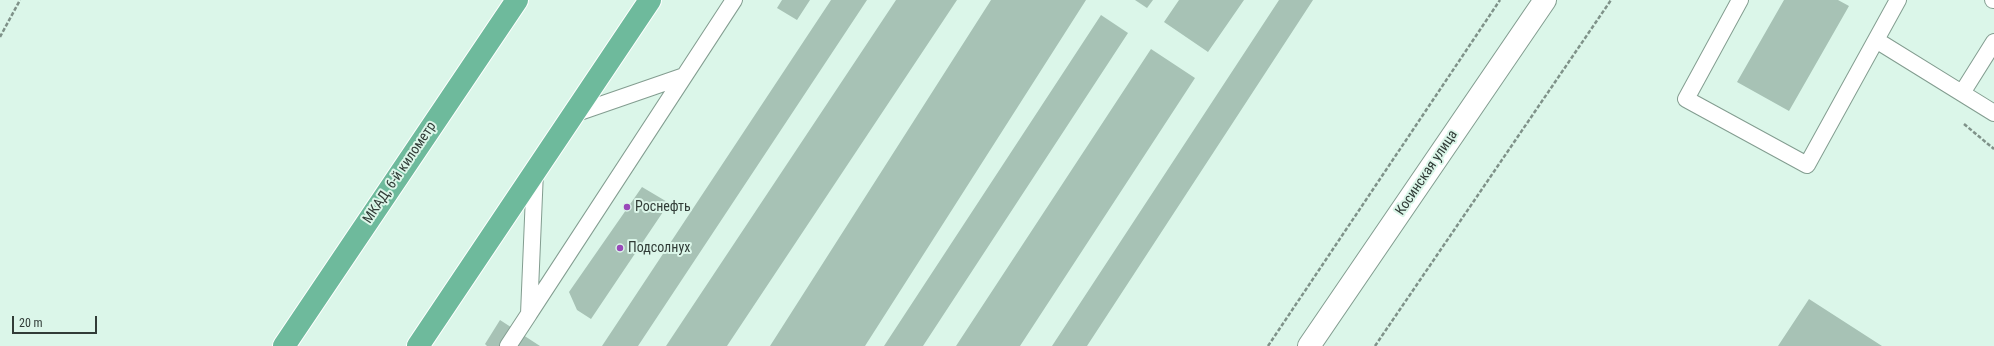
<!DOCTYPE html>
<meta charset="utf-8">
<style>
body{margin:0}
#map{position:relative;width:1994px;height:346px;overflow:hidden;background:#dbf6e9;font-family:"Roboto Condensed",sans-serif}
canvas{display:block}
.scale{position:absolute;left:12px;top:316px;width:85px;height:18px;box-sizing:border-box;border:2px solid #313c37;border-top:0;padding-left:5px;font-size:12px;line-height:14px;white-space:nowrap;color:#313c37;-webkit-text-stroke:3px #dbf6e9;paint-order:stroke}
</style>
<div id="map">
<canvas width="1994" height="346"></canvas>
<div class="scale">20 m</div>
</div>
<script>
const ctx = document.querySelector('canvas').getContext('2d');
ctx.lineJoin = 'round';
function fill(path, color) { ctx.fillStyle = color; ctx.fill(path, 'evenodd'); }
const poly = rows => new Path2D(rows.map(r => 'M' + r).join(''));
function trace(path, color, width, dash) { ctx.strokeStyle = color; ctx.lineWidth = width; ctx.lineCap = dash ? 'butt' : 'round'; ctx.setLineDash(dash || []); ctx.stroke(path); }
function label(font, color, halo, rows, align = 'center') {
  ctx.font = font + ' "Roboto Condensed",sans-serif'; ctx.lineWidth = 4; ctx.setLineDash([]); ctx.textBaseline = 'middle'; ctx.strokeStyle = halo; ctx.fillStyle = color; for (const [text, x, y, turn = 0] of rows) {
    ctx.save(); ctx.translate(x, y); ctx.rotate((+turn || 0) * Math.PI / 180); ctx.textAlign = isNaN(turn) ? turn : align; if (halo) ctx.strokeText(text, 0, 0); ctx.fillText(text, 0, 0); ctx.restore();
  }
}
fill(poly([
 [782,0,810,0,797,20,777,8],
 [831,0,867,0,638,346,602,346],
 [896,0,957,0,727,346,666,346],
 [991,0,1086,0,865,346,770,346],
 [1135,0,1153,0,1147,8],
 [1179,0,1244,0,1208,52,1164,22],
 [1279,0,1313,0,1087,346,1052,346],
 [1784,0,1838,0,1849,6,1789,111,1737,82],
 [1101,15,1128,33,923,346,884,346],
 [1151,49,1195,78,1020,346,956,346],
 [642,187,669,203,591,319,577,310,569,292],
 [1809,299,1882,346,1778,346],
 [500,320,540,346,487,346,485,344]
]), '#a7c2b5');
const service = poly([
 [1740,0,1686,99,1807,165,1898,0],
 [1993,0,1994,0],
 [1876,40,1994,113],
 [1962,93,1994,42],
 [574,114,684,76],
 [529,314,734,0],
 [508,346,529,314,535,171]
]);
const minor = poly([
 [1309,346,1545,0]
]);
const trunk = poly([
 [284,346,517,0],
 [418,346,650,0]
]);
trace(service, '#839d90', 18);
trace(minor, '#839d90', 24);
trace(trunk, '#fff', 24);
trace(poly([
 [0,37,20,0],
 [1964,124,1994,149],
 [1268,346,1500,0],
 [1375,346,1611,0]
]), '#7f9289', 2.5, [4, 2]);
trace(service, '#fff', 16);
trace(minor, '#fff', 22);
trace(trunk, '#6eba9c', 22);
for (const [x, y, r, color] of [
 [627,207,4,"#9949b9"],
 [620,248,4,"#9949b9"]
]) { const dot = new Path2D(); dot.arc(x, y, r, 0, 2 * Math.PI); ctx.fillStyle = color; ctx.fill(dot); trace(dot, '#dbf6e9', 1.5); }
label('14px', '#313c37', '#dbf6e9', [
 ["МКАД, 6-й километр",400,173,-56],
 ["Косинская улица",1427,173,-56]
]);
label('14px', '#313c37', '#dbf6e9', [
 ["Роснефть",635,207],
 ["Подсолнух",628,248]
], 'left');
</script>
